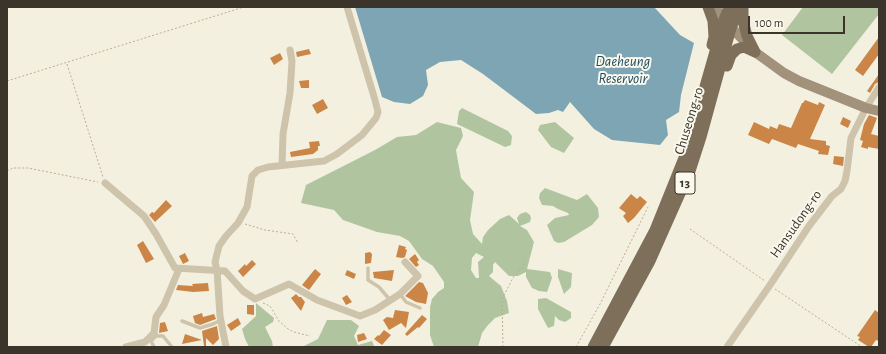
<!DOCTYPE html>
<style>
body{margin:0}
#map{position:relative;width:886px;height:354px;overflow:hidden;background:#f4f0e0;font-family:"Alegreya Sans",sans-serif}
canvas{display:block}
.frame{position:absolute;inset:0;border:8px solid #3b342a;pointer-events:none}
.scale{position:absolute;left:748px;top:16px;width:97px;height:18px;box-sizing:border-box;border:2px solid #3b342a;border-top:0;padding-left:5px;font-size:12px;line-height:14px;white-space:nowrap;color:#3b342a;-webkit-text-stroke:3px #fbf8ed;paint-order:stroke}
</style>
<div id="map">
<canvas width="886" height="354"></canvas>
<div class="frame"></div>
<div class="scale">100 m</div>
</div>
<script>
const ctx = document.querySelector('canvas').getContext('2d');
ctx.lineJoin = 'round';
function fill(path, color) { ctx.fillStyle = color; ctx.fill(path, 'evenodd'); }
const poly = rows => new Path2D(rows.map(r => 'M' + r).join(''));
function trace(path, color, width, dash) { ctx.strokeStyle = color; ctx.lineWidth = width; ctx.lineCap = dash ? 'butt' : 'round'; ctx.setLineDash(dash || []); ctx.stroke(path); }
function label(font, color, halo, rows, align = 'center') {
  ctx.font = font + ' "Alegreya Sans",sans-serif'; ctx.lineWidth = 4; ctx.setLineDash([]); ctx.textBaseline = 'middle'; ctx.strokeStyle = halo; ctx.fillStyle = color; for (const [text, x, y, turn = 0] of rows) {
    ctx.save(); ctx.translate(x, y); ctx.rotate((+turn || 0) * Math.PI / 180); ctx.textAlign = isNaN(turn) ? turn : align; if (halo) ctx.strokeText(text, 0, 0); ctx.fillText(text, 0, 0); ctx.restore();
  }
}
fill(poly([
 [803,7,879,7,879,14,832,74,782,35],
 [462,108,508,131,512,136,511,145,505,147,457,124,459,111],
 [437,122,461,128,463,136,456,150,461,178,474,192,470,220,473,234,482,244,483,237,488,230,500,219,509,215,519,224,517,218,520,214,526,212,530,215,531,218,530,222,520,226,527,230,534,242,527,269,550,272,552,278,547,292,539,291,532,288,526,277,526,272,518,276,509,276,495,262,493,265,493,272,489,276,501,286,507,301,509,313,495,318,488,325,482,333,478,347,434,347,430,335,430,307,432,299,438,292,444,288,444,282,433,266,422,259,409,241,400,236,377,232,343,220,334,210,301,203,306,185,375,150,397,137,416,135],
 [476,253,484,257,478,262,479,278,476,278,471,270,472,258],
 [555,122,574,138,564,153,551,147,538,130,540,125],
 [545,188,577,200,587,194,598,208,599,217,592,225,564,242,558,243,554,241,547,225,555,218,569,215,568,213,558,209,553,206,542,205,539,198,540,193],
 [558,269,572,273,571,287,564,294,558,277],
 [546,298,571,312,571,318,565,322,559,320,555,316,554,326,548,328,538,309,538,299],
 [256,303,274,318,273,322,265,327,272,341,273,347,249,347,245,339,242,329,256,316],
 [327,320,351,320,359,326,354,336,358,345,372,341,374,346,378,347,302,347,318,339]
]), '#b0c59f');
fill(poly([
 [355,7,654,7,680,35,694,43,681,95,679,112,666,120,668,135,660,145,612,140,594,129,570,102,563,112,558,110,549,113,536,114,483,74,461,60,440,62,426,70,428,85,423,96,410,104,394,102,382,97]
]), '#7da5b3');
fill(poly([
 [879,37,879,54,863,76,855,70],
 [309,49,311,54,297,57,296,52],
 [280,53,283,59,274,65,270,58],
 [879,74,879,82,875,84,870,93,867,91],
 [309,80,309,88,301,88,299,81],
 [323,99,328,108,317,114,312,105],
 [805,100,818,105,819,102,825,105,810,139,826,141,826,145,830,146,828,155,818,154,819,151,798,144,796,148,772,139,769,144,748,135,754,122,769,129,770,126,777,129,779,124,791,128,802,103,803,103],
 [869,115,877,118,871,134,879,136,879,149,868,147,868,149,861,147,863,141,860,140,864,124],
 [843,117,851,121,848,128,840,124],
 [319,141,320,146,318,146,318,150,313,154,291,157,290,152,310,148,309,142],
 [834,156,844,157,843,166,833,164],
 [631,194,637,199,640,196,647,202,634,218,628,223,623,216,626,213,619,208],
 [166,200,172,206,155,222,149,215,152,212,154,213],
 [143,241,154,259,146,263,137,245],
 [399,245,406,247,405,249,407,250,405,257,402,258,396,257],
 [370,252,372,254,371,263,365,264,365,253],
 [185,253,189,261,183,264,179,256],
 [415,254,419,260,417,262,419,265,416,267,409,259],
 [252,260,256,264,243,277,238,271,245,264,246,266],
 [315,269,321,274,309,290,302,285],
 [347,270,356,274,354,279,345,275],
 [394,270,392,281,374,278,373,272],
 [419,282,423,283,428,293,426,304,416,302,405,296],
 [208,283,209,291,193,292,176,290,178,285,193,286,192,284],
 [296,294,299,297,301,297,305,302,301,311,291,298],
 [347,295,352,302,346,305,342,298],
 [247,305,254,305,254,315,247,314],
 [395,310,409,312,406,328,401,323,389,330,383,320,387,317,393,318],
 [875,310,879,313,879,341,876,340,871,347,869,347,858,340,860,337,857,336],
 [202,313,203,317,214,314,216,319,200,325,195,323,193,316],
 [422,315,427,319,419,328,418,327,407,336,405,334],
 [238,318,241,324,231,331,227,325],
 [165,322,168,331,159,333,160,323],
 [217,326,219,339,213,345,206,338,206,346,204,346,202,331],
 [384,330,391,335,382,345,374,339,378,335,379,336],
 [364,333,367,339,358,342,357,335],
 [185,334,202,340,182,344]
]), '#cb8547');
trace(poly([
 [67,64,103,177],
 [7,81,244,7],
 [7,171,13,168,28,168,98,182],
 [245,224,265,230,293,234,298,243],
 [690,229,765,281],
 [775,289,862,347],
 [263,303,270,306,279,321,288,329,294,332,310,336],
 [503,347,502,299,514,276,522,268,526,260],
 [576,347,600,304,648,207]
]), '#baad95', 1, [2, 2]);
trace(poly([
 [368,268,368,280,379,287,390,300],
 [400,294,406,302,420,308],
 [182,321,200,328,213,324,221,320],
 [154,333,158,336,163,336,172,347],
 [154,347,151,341,157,335]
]), '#cec3ab', 3.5);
trace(poly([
 [282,165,283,134,290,93,292,61,290,50],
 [105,183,144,216,156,234,175,268,225,271,243,291,255,299,289,284,317,300,360,316,375,310,400,294,418,276,405,262],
 [126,347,145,342,154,333,156,317,164,305,179,269],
 [226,347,220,316,217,270,215,262,219,246,226,236,238,223,247,207,252,176,258,170,268,167,324,161,337,154,362,135,376,118,378,112,375,100,347,7],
 [727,347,770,285,809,226,832,196,841,189,845,181,847,171,851,138,866,108,879,87]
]), '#cec3ab', 7);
trace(poly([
 [715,7,724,20,755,52,784,73,799,81,866,108,879,111]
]), '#a2927c', 10);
trace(poly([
 [708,7,713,21,714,37,712,45],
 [743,7,743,21,747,36,755,52],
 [727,66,731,55,737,49,744,47,755,52],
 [593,347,655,230,692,138,704,90,724,20,729,7],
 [603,347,650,261,690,171,701,137,731,28,739,7]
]), '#7e6f5b', 11);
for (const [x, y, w] of [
 [685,183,20]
]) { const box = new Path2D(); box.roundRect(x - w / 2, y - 11, w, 22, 3); ctx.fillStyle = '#fbf8ed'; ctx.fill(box); trace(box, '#3b342a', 1); }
label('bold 13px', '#3b342a', null, [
 ["13",685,183]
]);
label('14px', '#3b342a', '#fbf8ed', [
 ["Chuseong-ro",689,121,-73],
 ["Hansudong-ro",796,224,-55]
]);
label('italic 15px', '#1d4c60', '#fbf8ed', [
 ["Daeheung",623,61],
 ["Reservoir",623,78]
]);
</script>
